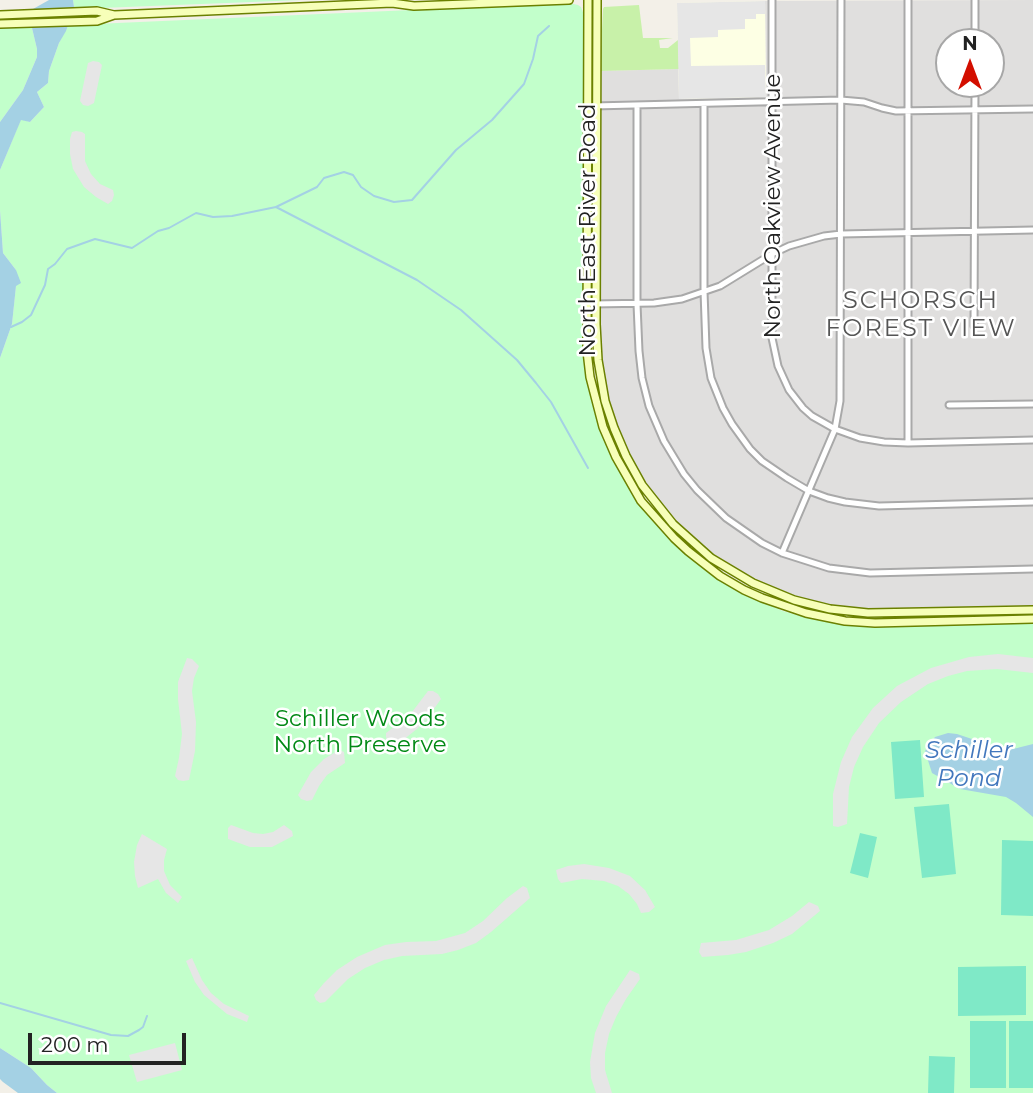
<!DOCTYPE html>
<style>
body{margin:0}
#map{position:relative;width:1033px;height:1093px;overflow:hidden;background:#f3f0e8;font-family:Montserrat,sans-serif}
canvas{display:block}
.north{position:absolute;left:935px;top:28px;width:70px;height:70px;box-sizing:border-box;background:#fff;border:2px solid #a7a7a7;border-radius:50%;rotate:0deg;font-size:19px;font-weight:700;line-height:28px;text-align:center;color:#222}
.north::after{content:'';display:block;margin:auto;width:24px;height:32px;background:#d30e00;clip-path:polygon(50% 0,100% 100%,50% 72%,0 100%)}
.scale{position:absolute;left:28px;top:1033px;width:158px;height:32px;box-sizing:border-box;border:4px solid #222;border-top:0;padding-left:9px;font-size:21px;line-height:24px;white-space:nowrap;color:#222;-webkit-text-stroke:5px #fff;paint-order:stroke}
</style>
<div id="map">
<canvas width="1033" height="1093"></canvas>
<div class="north">N</div>
<div class="scale">200 m</div>
</div>
<script>
const ctx = document.querySelector('canvas').getContext('2d');
ctx.lineJoin = 'round';
function fill(path, color) { ctx.fillStyle = color; ctx.fill(path, 'evenodd'); }
const poly = rows => new Path2D(rows.map(r => 'M' + r).join(''));
function trace(path, color, width, dash) { ctx.strokeStyle = color; ctx.lineWidth = width; ctx.lineCap = dash ? 'butt' : 'round'; ctx.setLineDash(dash || []); ctx.stroke(path); }
function label(font, color, halo, rows, align = 'center') {
  ctx.font = font + ' Montserrat,sans-serif'; ctx.lineWidth = 5; ctx.setLineDash([]); ctx.textBaseline = 'middle'; ctx.strokeStyle = halo; ctx.fillStyle = color; for (const [text, x, y, turn = 0] of rows) {
    ctx.save(); ctx.translate(x, y); ctx.rotate((+turn || 0) * Math.PI / 180); ctx.textAlign = isNaN(turn) ? turn : align; if (halo) ctx.strokeText(text, 0, 0); ctx.fillText(text, 0, 0); ctx.restore();
  }
}
fill(poly([
 [1033,0,1033,607,864,610,825,605,806,600,761,584,736,570,713,554,697,541,667,512,645,483,635,465,626,448,612,411,601,359,600,71,679,69,679,98,766,96,765,1],
 [949,42,991,42,991,84,949,84]
]), '#e0dfde');
fill(poly([
 [765,1,766,97,679,99,677,3]
]), '#fdffe4');
fill(poly([
 [639,5,643,38,673,38,659,40,660,48,668,48,678,40,679,69,600,71,603,9,604,7]
]), '#c8f1a9');
fill(poly([
 [73,0,302,0,76,9,76,7,74,7],
 [569,3,578,5,581,7,584,15,583,346,586,373,595,414,611,455,624,480,640,505,650,518,680,549,712,574,744,594,783,611,801,616,845,625,878,627,1033,623,1033,1093,57,1093,47,1085,31,1068,0,1048,0,358,12,324,16,285,16,270,3,253,0,210,0,170,21,119,30,122,44,107,37,92,48,83,49,71,59,43,67,26,72,25],
 [17,27,17,28,32,28,37,49,37,57,23,90,0,122,0,28]
]), '#c2ffcb');
fill(poly([
 [920,740,924,797,895,799,891,742],
 [949,804,956,874,922,878,914,807],
 [860,833,877,837,868,878,850,873],
 [1002,840,1033,841,1033,916,1001,915],
 [1026,966,1026,1015,958,1016,958,967],
 [970,1021,1006,1021,1006,1088,970,1088],
 [1009,1021,1033,1021,1033,1088,1009,1088],
 [929,1056,955,1057,954,1093,928,1093]
]), '#7fe9c7');
fill(poly([
 [765,1,765,14,756,14,756,19,745,19,745,29,718,30,718,37,690,38,691,66,765,65,766,97,679,99,677,3],
 [93,61,99,62,102,65,94,103,88,106,83,105,80,101,88,63],
 [76,131,82,132,85,134,85,161,91,174,100,184,113,190,114,195,112,201,108,204,96,197,84,187,73,169,70,154,70,139,72,132],
 [998,654,1033,658,1033,673,997,669,967,671,948,676,928,684,901,702,879,723,863,747,854,767,849,787,847,824,838,827,833,826,833,794,841,762,852,737,873,708,897,686,931,668,969,657],
 [187,658,192,659,199,666,194,678,192,691,196,722,195,751,189,780,183,781,178,780,175,776,179,758,182,734,178,699,178,682],
 [428,691,433,691,438,694,441,699,431,713,418,728,402,741,394,746,389,743,386,737,386,733,409,716],
 [339,750,344,752,345,763,327,775,319,786,312,800,307,801,301,799,298,795,311,772,324,759],
 [231,825,253,833,263,834,273,832,284,825,292,831,293,836,272,847,250,847,228,839,228,828],
 [142,834,167,849,164,860,164,871,170,885,182,897,178,903,166,893,158,879,138,888,135,876,134,862,137,845],
 [584,864,609,868,630,876,645,890,655,907,649,912,641,913,637,904,629,894,618,886,604,881,582,879,561,883,558,879,556,870,568,866],
 [523,886,527,888,530,898,491,932,476,943,458,950,442,954,402,956,384,960,365,968,348,979,325,1002,320,1003,316,1000,314,995,324,983,337,970,357,957,385,945,406,942,436,941,465,933,483,921,507,898],
 [809,902,818,906,820,911,792,934,773,943,746,952,728,955,702,957,699,952,701,943,736,940,769,930,792,916],
 [192,958,202,980,211,993,224,1004,249,1016,247,1022,227,1014,204,995,195,982,186,961],
 [630,970,639,974,640,979,626,999,616,1017,609,1034,605,1053,605,1070,612,1093,596,1093,591,1078,590,1062,595,1033,606,1006],
 [175,1043,182,1070,137,1082,129,1055]
]), '#e6e6e6');
fill(poly([
 [49,0,73,0,74,7,66,31,59,43,49,71,48,83,37,92,44,107,30,122,21,120,0,170,0,122,23,90,37,57,37,49,32,28,33,9],
 [0,210,3,253,16,270,21,283,16,286,12,324,0,358],
 [948,733,957,734,1002,749,1013,749,1033,744,1033,817,1016,803,1006,797,960,789,932,773,925,751,935,737],
 [0,1048,31,1068,47,1085,57,1093,18,1093,3,1082,0,1079]
]), '#a4d1e4');
trace(poly([
 [276,207,317,187,324,178,344,172,353,175,361,187,374,196,394,202,412,200,456,150,492,120,524,84,533,59,538,36,549,26],
 [11,327,22,322,31,315,45,285,48,269,55,264,67,249,95,239,132,248,158,231,169,228,196,213,213,217,232,216,276,207,417,280,461,310,517,360,536,383,551,402,588,468],
 [0,1003,111,1035,128,1036,139,1030,143,1027,147,1016]
]), '#a4d1e4', 2);
const minor = poly([
 [772,0,772,338,778,366,789,390,803,408,812,416,835,429,860,438,884,442,908,443,1033,440],
 [975,42,975,0],
 [704,104,704,291,706,348,711,378,723,408,732,424,750,449,762,461,787,478,809,491,828,498,845,502,879,506,1033,502],
 [637,105,637,304,639,351,642,378,649,406,664,441,684,474,697,490,726,518,762,543,782,553,829,568,870,573,1033,569],
 [593,106,841,100,864,102,882,108,896,111,1033,109],
 [592,304,654,303,682,299,720,286,772,254,789,246,824,236,841,234,1033,230],
 [974,326,975,84],
 [949,405,1033,404],
 [908,443,908,0],
 [782,553,835,429,840,401,841,0]
]);
const secondary = poly([
 [588,0,587,351,590,377,603,427,616,457,641,501,674,538,688,551,720,576,744,590,762,598,806,613,845,621,875,623,1033,619],
 [597,0,596,324,598,360,605,401,614,428,626,456,642,485,673,524,711,558,753,583,794,600,830,609,868,613,1033,610],
 [0,15,97,11,114,15,392,3,414,6,569,0],
 [0,24,97,21,114,15]
]);
trace(minor, '#a9a9a9', 9);
trace(secondary, '#6b8100', 10);
trace(minor, '#fff', 5);
trace(secondary, '#f7ffb9', 7);
label('23px', '#222', '#fff', [
 ["North Oakview Avenue",773,206,-90],
 ["North East River Road",588,230,-90]
]);
label('23px', '#018915', '#fff', [
 ["Schiller Woods",360,719],
 ["North Preserve",360,745]
]);
ctx.letterSpacing = '2px';
label('24px', '#555', '#fff', [
 ["SCHORSCH",921,301],
 ["FOREST VIEW",921,329]
]);
ctx.letterSpacing = '0px';
label('italic 24px', '#4277bd', '#fff', [
 ["Schiller",969,751],
 ["Pond",969,779]
]);
</script>
